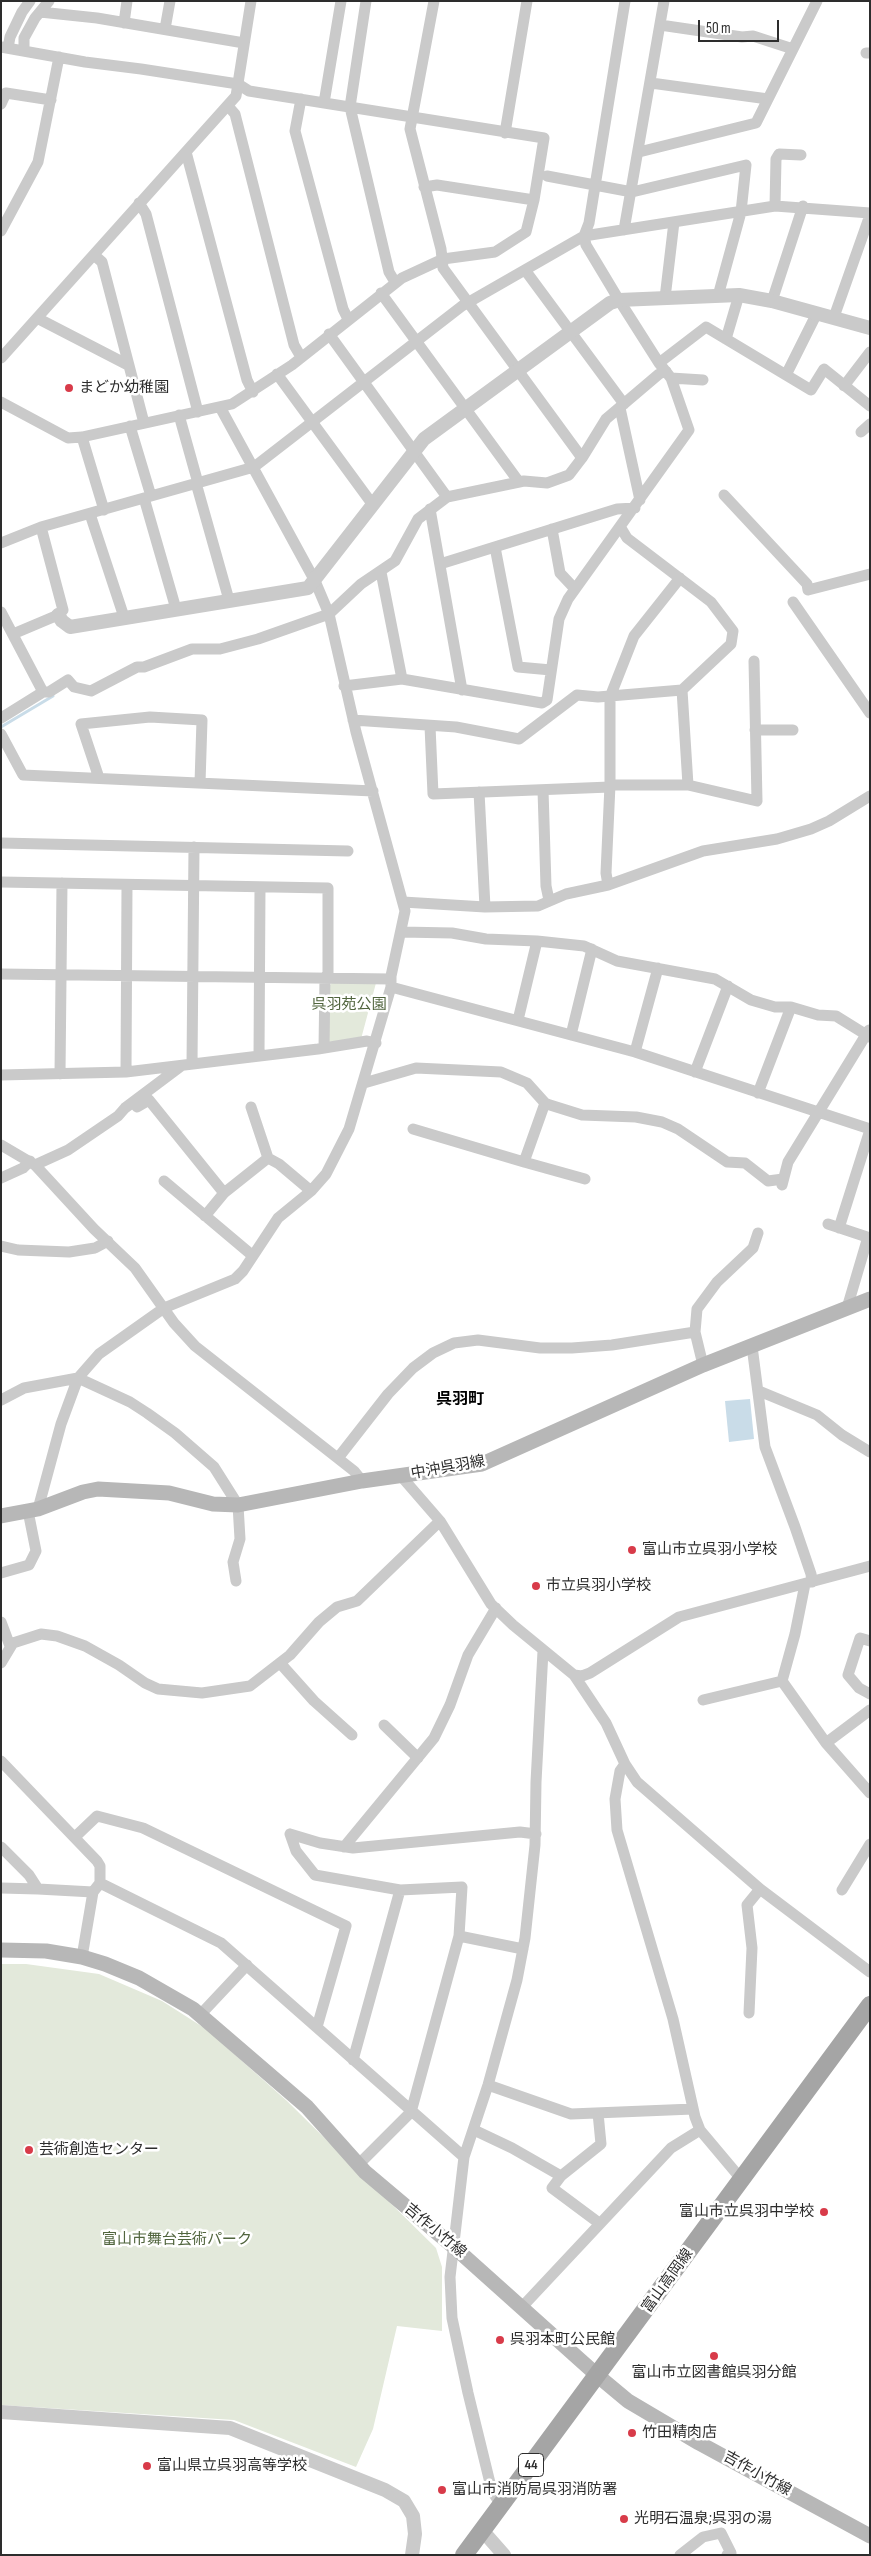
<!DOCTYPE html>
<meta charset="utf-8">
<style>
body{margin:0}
#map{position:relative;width:871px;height:2556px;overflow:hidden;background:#fff;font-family:"Sofia Sans Condensed",sans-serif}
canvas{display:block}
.frame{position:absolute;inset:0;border:2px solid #2d2d2d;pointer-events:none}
.scale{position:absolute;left:698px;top:20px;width:81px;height:22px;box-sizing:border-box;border:2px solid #2d2d2d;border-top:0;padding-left:6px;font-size:15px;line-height:18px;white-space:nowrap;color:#2d2d2d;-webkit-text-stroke:4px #fff;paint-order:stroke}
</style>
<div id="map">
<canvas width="871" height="2556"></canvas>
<div class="frame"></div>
<div class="scale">50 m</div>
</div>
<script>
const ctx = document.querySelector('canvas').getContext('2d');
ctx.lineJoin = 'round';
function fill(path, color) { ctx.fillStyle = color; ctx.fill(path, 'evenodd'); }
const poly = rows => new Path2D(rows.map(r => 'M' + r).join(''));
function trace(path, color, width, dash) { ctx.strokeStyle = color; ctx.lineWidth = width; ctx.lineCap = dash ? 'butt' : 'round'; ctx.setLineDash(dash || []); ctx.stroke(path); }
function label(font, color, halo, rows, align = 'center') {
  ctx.font = font + ' "Sofia Sans Condensed","Noto Sans JP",sans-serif'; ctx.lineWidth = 5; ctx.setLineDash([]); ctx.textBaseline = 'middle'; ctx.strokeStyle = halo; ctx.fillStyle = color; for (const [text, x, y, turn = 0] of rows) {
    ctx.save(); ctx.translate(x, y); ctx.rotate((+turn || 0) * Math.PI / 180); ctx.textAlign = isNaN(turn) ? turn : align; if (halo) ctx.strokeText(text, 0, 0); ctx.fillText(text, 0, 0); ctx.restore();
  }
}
fill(poly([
 [333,982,376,983,361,1039,328,1042,329,986],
 [1,1964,26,1964,99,1974,162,2001,206,2029,287,2101,436,2248,442,2267,442,2331,397,2326,373,2429,356,2467,234,2420,1,2405]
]), '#e3e9db');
fill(poly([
 [750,1399,754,1439,729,1442,725,1401]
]), '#c9dce8');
trace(poly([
 [1,727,53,696]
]), '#c9dce8', 3);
trace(poly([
 [366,1,350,107,389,272,395,282],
 [434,1,410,129,441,249,443,268,582,458],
 [40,12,97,18,244,43],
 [124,23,127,1],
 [660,25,742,37,753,36,793,49],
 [165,29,170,1],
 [1,47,85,62,141,69,238,84,249,91,544,138,534,200,526,232,495,252,443,259,402,278,292,365,232,404,82,437,68,438,1,402],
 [8,48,10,37,22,12,30,1],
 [24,51,24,38,35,18,49,1],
 [866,53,870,53],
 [651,83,768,99],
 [301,99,295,131,343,309,348,319],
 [324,103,341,1],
 [1,104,6,93,51,100],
 [228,106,235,114,294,345,301,357],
 [505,133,527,1],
 [186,152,247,380,253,392],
 [639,152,756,123,817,1],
 [547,176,632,192,746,165,741,212,718,296],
 [424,187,437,185,534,200],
 [139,203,146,214,198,412],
 [775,206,776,159,779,154,801,155],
 [624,230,664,1],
 [1,231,38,162,59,57],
 [94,255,102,262,144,423],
 [525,270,624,404],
 [381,293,519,482],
 [665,298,674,222],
 [772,301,803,206],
 [834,317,870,215],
 [37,318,128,365],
 [329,334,447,497],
 [726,339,739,295],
 [1,358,236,96,251,1],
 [659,363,706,327,811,390,824,369,870,406],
 [277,374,373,505],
 [786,375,817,313],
 [671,378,703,380],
 [844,386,870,352],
 [620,408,640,500],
 [179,415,198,483],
 [130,426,151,496],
 [861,432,870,424],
 [82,437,104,510],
 [196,483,229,600],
 [724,495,807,584,808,590,870,574],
 [144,498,176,609],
 [430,509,462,690],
 [90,514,124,617],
 [552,529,560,573,575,589],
 [1,543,41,527,254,467,462,306,584,236,775,206,870,213],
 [495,547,518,667,551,670],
 [440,564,617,509,635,508],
 [381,572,402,679],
 [793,602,870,713],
 [1,612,43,692],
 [13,634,58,615,63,610,41,527],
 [344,686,402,679,542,703,547,700,559,619,568,599,689,430,671,378,659,363,619,300,586,245,584,236,589,223,625,1],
 [682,690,688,785],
 [1,718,43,692,49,692,68,680,74,687,91,691,137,667,144,667,192,649,220,649,258,639,329,614,361,584,395,561,418,519,447,497,524,481,547,483,569,475,582,458,606,419,659,374,666,371],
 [353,720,456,727,519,739,577,695,598,697,682,690,731,644,733,631,711,602,627,538,621,528],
 [430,726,433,794,610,787],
 [755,730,793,730],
 [1,734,23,775,373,791],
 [99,778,81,724,150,717,202,720,200,783],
 [610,785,688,785,757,801,754,661],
 [543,790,546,886,549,900],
 [479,792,485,907],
 [1,843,348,851],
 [1,882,328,888,328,977],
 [608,885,606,873,610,785,610,697,634,636,680,578],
 [403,902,485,907,538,906,566,894,608,885,703,851,777,839,811,829,829,821,870,796],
 [402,932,452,933,486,939,537,941,584,946,617,961,715,979,751,1000,775,1007,791,1007,818,1015,836,1016,870,1037],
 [1,974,391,979],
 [391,987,635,1052,870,1129],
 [518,1020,537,941],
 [571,1035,592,949],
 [324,1048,325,977],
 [635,1052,658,968],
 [259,1056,260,887],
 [192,1064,194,847],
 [126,1072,127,885],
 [695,1072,728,986],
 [60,1074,62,883],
 [1,1075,126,1072,318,1049,367,1041,376,1043],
 [364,1083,416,1068,501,1072,527,1083,545,1103,550,1105,582,1115,636,1117,662,1122,678,1129,727,1162,745,1163,768,1181,783,1179],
 [758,1093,791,1007],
 [137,1107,149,1100,224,1193],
 [251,1107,268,1158],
 [413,1129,524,1162,545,1103],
 [1,1145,35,1165,94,1229,135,1268,174,1323,195,1346,354,1471,362,1481],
 [524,1162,585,1179],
 [35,1165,68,1150,118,1116,125,1108,181,1066],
 [1,1178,23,1168,30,1161],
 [164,1181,253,1256],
 [782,1185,788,1162,869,1030],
 [205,1216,224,1193,268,1158,279,1164,311,1191],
 [828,1224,870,1238],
 [839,1228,870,1130],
 [1,1246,18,1250,69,1252,95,1248,108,1241],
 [847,1308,868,1237],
 [752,1346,765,1447,795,1527,811,1574,812,1582],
 [703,1365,695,1332,697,1309,717,1282,753,1248,758,1233],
 [759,1391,817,1415,842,1435,870,1452],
 [1,1400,24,1388,78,1378,99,1354,164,1308,235,1279,243,1271,278,1218,311,1191,326,1174,349,1129,391,987,391,976,405,911,356,732,329,614,315,581,220,407],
 [338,1458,388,1394,413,1368,433,1353,454,1343,478,1340,540,1348,572,1348,612,1345,695,1332],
 [401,1476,440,1521,491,1604,513,1625,574,1675,582,1676,590,1673,679,1617,870,1566],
 [38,1509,61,1424,78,1378,130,1402,147,1413,175,1433,214,1467,238,1505,240,1539,233,1562,236,1581],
 [1,1573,29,1565,36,1551,28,1511],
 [1,1622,10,1646],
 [870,1641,860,1638,848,1675,859,1688,870,1694],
 [1,1663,13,1643,41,1634,57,1636,85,1646,119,1665,145,1683,158,1689,202,1693,250,1686,290,1655,319,1622,337,1607,357,1601,440,1521],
 [280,1663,314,1701,352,1735],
 [574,1675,606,1723,625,1764,637,1782,760,1889,870,1972],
 [782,1681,826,1743,870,1793],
 [782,1681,795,1634,805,1584],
 [703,1700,782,1681],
 [384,1725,418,1758],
 [826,1743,870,1710],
 [1,1761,97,1861,100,1866,100,1883,93,1892,82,1957],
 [625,1764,620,1771,615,1799,617,1830,673,2019,695,2117,700,2130,742,2180],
 [290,1834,296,1851,315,1875,400,1890,462,1887,459,1936,411,2112,359,2164],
 [290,1834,320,1843,353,1848,520,1832,536,1834],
 [75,1837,97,1816,143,1828,346,1926,317,2027],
 [1,1847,29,1875,38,1889,93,1892],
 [344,1847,434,1738,450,1705,468,1655,496,1608],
 [100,1883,221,1943,464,2157],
 [1,1888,38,1889],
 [842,1890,870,1844],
 [459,1936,523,1949],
 [749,2013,752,1948,747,1905,760,1889],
 [201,2014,247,1965],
 [353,2060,400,1890],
 [488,2085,571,2114,693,2109],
 [598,2113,601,2144,561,2176,552,2188,599,2223],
 [474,2130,512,2148,561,2176],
 [522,2307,671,2148,700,2130],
 [501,2505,492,2491,468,2393,452,2318,450,2277,464,2157,488,2085,517,1980,525,1938,535,1845,536,1782,543,1651],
 [680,2555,703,2537,721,2533,731,2553,727,2555]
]), '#cacaca', 11);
trace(poly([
 [58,615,62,621,70,627,308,588,424,439,610,303,619,300,739,295,772,301,870,328],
 [1,2412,230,2428,385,2490,404,2501,413,2516,415,2534,412,2555],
 [482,2530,504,2555]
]), '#cacaca', 14);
trace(poly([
 [1,1516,38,1509,83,1492,98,1489,169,1493,213,1504,238,1505,362,1481,482,1464,703,1365,870,1299],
 [1,1950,46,1951,82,1957,105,1964,139,1978,193,2009,307,2107,365,2172,454,2247,598,2376,628,2401,699,2443,870,2536]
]), '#b7b7b7', 15);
trace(poly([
 [464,2555,870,2005]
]), '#a5a5a5', 18);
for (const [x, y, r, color] of [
 [69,388,5,"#d83b49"],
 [632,1550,5,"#d83b49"],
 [536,1586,5,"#d83b49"],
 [29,2150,5,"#d83b49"],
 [824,2212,5,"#d83b49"],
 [500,2340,5,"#d83b49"],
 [714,2356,5,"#d83b49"],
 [632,2433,5,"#d83b49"],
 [147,2466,5,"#d83b49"],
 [442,2490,5,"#d83b49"],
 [624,2519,5,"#d83b49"]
]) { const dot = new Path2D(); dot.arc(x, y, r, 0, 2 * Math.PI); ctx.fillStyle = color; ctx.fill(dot); trace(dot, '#fff', 2); }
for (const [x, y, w] of [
 [531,2465,25]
]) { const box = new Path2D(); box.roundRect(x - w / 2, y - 11.5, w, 23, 4); ctx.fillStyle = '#fff'; ctx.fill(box); trace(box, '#2d2d2d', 1); }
label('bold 14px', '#2d2d2d', null, [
 ["44",531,2465]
]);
label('15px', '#2d2d2d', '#fff', [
 ["まどか幼稚園",79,388],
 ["富山市立呉羽小学校",642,1550],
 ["市立呉羽小学校",546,1586],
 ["芸術創造センター",39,2150],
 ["富山市立呉羽中学校",814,2212,"right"],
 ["呉羽本町公民館",510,2340],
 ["富山市立図書館呉羽分館",714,2373,"center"],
 ["竹田精肉店",642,2433],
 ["富山県立呉羽高等学校",157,2466],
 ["富山市消防局呉羽消防署",452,2490],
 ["光明石温泉;呉羽の湯",634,2519]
], 'left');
label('15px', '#51653e', '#fff', [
 ["呉羽苑公園",349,1005],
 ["富山市舞台芸術パーク",177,2240]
]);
label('15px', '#2d2d2d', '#fff', [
 ["中沖呉羽線",448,1468,-10],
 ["吉作小竹線",435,2231,40],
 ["富山高岡線",668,2281,-54],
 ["吉作小竹線",757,2474,29]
]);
label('bold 16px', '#000', '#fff', [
 ["呉羽町",460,1400]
]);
</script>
